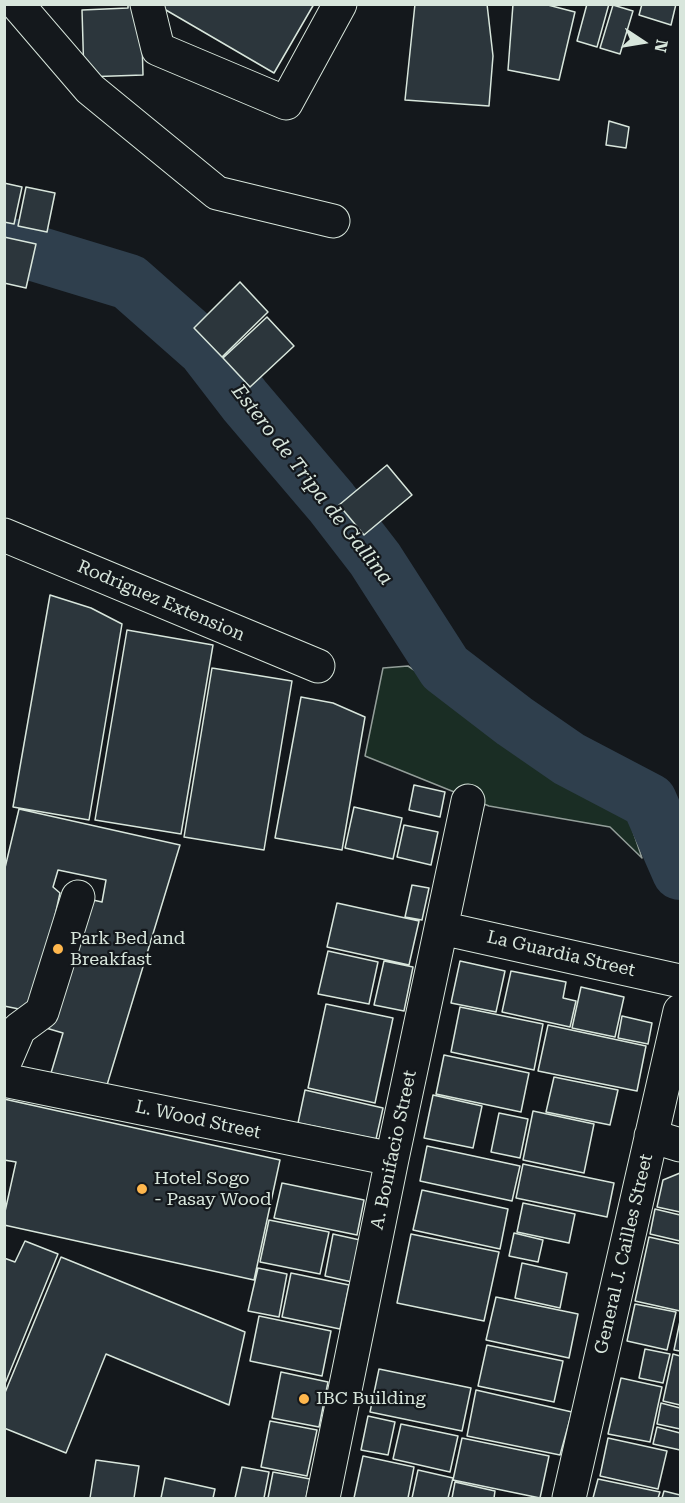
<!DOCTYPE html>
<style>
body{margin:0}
#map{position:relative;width:685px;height:1503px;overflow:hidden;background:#14181c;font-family:"Roboto Serif",serif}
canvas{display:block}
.frame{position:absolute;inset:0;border:6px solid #d8e6dc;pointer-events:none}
.north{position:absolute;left:613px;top:12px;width:60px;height:60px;-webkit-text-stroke:4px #14181c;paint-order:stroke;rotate:102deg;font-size:16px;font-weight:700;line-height:24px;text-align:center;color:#d8e6dc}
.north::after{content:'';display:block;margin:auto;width:21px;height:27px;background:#d8e6dc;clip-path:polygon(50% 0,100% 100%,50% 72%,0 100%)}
</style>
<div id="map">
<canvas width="685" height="1503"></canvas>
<div class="frame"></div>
<div class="north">N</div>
</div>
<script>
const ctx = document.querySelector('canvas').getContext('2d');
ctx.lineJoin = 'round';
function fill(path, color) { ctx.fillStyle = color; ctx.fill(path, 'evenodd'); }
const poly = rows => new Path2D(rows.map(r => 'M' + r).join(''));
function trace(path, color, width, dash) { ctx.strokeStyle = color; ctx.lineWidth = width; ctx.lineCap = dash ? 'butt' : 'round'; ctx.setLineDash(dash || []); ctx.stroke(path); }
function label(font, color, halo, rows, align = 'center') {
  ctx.font = font + ' "Roboto Serif",serif'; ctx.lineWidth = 4.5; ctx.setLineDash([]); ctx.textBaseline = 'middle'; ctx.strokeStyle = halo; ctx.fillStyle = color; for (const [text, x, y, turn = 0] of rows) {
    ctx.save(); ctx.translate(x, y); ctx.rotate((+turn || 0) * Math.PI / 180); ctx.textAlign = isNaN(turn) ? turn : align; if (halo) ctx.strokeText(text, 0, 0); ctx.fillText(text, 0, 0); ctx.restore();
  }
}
const green = poly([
 [408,666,626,810,642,858,610,827,489,806,365,756,383,668,408,666]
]);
fill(green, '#1a2d24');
trace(green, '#939e99', 1.5);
trace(poly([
 [4,244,129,282,205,349,245,401,331,502,375,559,445,668,514,721,569,759,649,801,680,872]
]), '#2f3f4d', 56);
const building = poly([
 [128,4,141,4,143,75,84,77,82,10,128,8,128,4],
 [160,4,314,4,274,73,159,6,160,4],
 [415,4,487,4,493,56,489,106,405,100,415,4],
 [513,4,544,4,575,12,559,80,508,70,513,4],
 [587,4,609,4,597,47,577,41,587,4],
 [642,4,676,4,671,25,639,15,642,4],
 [613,5,633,11,620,54,600,48,613,5],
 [609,121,629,127,626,148,606,145,609,121],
 [4,183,22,187,14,224,4,222,4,183],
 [26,187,55,193,47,232,18,226,26,187],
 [4,237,36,244,26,288,4,283,4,237],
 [240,282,268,312,222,357,194,328,240,282],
 [267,317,294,346,250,387,223,358,267,317],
 [387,465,412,495,364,535,339,505,387,465],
 [50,595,91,608,122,624,89,820,13,807,50,595],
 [127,630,213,645,181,834,95,820,127,630],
 [212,668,292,681,264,850,184,837,212,668],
 [301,697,333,703,365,717,342,850,275,838,301,697],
 [414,785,445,792,440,817,409,810,414,785],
 [354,807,402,818,393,859,345,848,354,807],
 [19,809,180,845,107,1085,51,1073,63,1033,46,1028,84,898,102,902,106,880,58,870,53,887,60,893,34,1012,4,1006,4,872,19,809],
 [404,825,438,832,431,865,397,857,404,825],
 [412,885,429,888,422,920,405,917,412,885],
 [337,903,419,921,409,965,327,947,337,903],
 [328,951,378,962,369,1004,318,994,328,951],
 [384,961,413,967,404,1011,374,1005,384,961],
 [460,961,505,971,496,1012,451,1003,460,961],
 [511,971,566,982,563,998,576,1001,570,1027,502,1012,511,971],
 [581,987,624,997,615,1037,572,1028,581,987],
 [326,1004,393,1018,375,1103,308,1088,326,1004],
 [460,1007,543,1024,534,1070,451,1052,460,1007],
 [622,1016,652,1023,648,1044,618,1038,622,1016],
 [548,1025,646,1046,637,1091,538,1071,548,1025],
 [444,1055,529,1073,521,1112,436,1094,444,1055],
 [554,1077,618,1090,610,1125,546,1112,554,1077],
 [305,1090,383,1108,376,1139,298,1123,305,1090],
 [433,1095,482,1106,473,1148,424,1138,433,1095],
 [4,1099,280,1160,254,1280,4,1225,4,1216,16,1162,4,1160,4,1099],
 [533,1111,594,1124,584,1173,523,1160,533,1111],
 [499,1113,528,1119,520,1158,491,1152,499,1113],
 [427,1146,520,1166,512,1201,420,1181,427,1146],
 [523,1164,614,1183,607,1217,516,1198,523,1164],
 [680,1173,680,1212,657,1207,663,1180,680,1173],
 [282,1183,364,1200,357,1235,274,1218,282,1183],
 [422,1190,508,1209,500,1249,413,1230,422,1190],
 [523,1203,575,1214,569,1243,517,1232,523,1203],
 [655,1209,680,1215,680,1241,650,1234,655,1209],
 [269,1220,329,1232,320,1274,260,1262,269,1220],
 [514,1233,543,1240,538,1262,509,1256,514,1233],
 [333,1234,360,1240,352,1282,325,1276,333,1234],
 [411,1234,499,1252,484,1321,397,1303,411,1234],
 [649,1237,680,1244,680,1311,635,1301,649,1237],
 [25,1241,58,1254,4,1386,4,1258,15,1262,25,1241],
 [61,1257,245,1332,229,1405,106,1354,66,1453,4,1428,4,1395,61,1257],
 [522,1263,567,1273,560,1308,515,1298,522,1263],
 [258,1268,287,1274,279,1317,248,1311,258,1268],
 [291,1273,349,1285,340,1329,282,1317,291,1273],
 [496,1297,578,1314,569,1358,486,1340,496,1297],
 [635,1304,676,1312,667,1350,627,1341,635,1304],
 [259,1316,331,1331,322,1376,250,1361,259,1316],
 [680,1321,680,1351,674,1350,680,1321],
 [487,1345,563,1361,554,1402,478,1386,487,1345],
 [645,1349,670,1354,663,1383,639,1378,645,1349],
 [673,1354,680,1356,680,1405,663,1401,673,1354],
 [379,1369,471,1388,462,1431,370,1412,379,1369],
 [281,1372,328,1382,319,1427,272,1418,281,1372],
 [621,1378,662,1387,650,1442,608,1434,621,1378],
 [476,1390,572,1412,560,1455,467,1436,476,1390],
 [661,1403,680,1408,680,1429,657,1424,661,1403],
 [368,1416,395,1422,388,1455,361,1450,368,1416],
 [270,1421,317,1430,307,1476,261,1467,270,1421],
 [401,1424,458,1436,450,1472,393,1459,401,1424],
 [657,1427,680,1433,680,1450,653,1444,657,1427],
 [462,1438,549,1456,540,1498,453,1480,462,1438],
 [608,1438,667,1451,658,1489,600,1476,608,1438],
 [363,1456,414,1467,408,1498,354,1498,363,1456],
 [96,1460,139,1466,134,1498,90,1498,96,1460],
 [242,1467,269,1472,264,1498,235,1498,242,1467],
 [418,1470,453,1478,448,1498,412,1498,418,1470],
 [273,1472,310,1479,306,1498,268,1498,273,1472],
 [165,1478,215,1489,213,1498,161,1498,165,1478],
 [598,1479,660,1492,658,1498,593,1498,598,1479],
 [455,1482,495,1491,494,1498,452,1498,455,1482],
 [664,1491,680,1495,680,1498,662,1498,664,1491]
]);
fill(building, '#2c363c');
trace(building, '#d8e6dc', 1.5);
const minor = poly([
 [17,4,90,89,217,193,333,221],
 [147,4,158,49,286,103,340,4],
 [4,535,318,666],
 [441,928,680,981],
 [4,1064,19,1029,42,1012,78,897],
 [4,1080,392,1159],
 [651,1136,680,1145],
 [323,1498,392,1159,468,801],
 [569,1498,680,1011]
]);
trace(minor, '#d8e6dc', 35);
trace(minor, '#14181c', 33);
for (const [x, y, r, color] of [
 [58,949,6,"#ffb74d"],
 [142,1189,6,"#ffb74d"],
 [304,1399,6,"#ffb74d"]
]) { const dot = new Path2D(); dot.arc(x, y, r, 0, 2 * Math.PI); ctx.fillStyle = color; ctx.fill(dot); trace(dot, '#14181c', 2); }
label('18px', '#d8e6dc', '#14181c', [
 ["Rodriguez Extension",161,601,23],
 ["La Guardia Street",561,954,13],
 ["L. Wood Street",198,1120,12],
 ["A. Bonifacio Street",394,1150,-78],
 ["General J. Cailles Street",624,1254,-77]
]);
label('18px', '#d8e6dc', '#14181c', [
 ["Park Bed and",70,939],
 ["Breakfast",70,960],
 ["Hotel Sogo",154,1179],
 ["- Pasay Wood",154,1200],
 ["IBC Building",316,1399]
], 'left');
label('italic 20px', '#d8e6dc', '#14181c', [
 ["Estero de Tripa de Gallina",312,485,52]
]);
</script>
